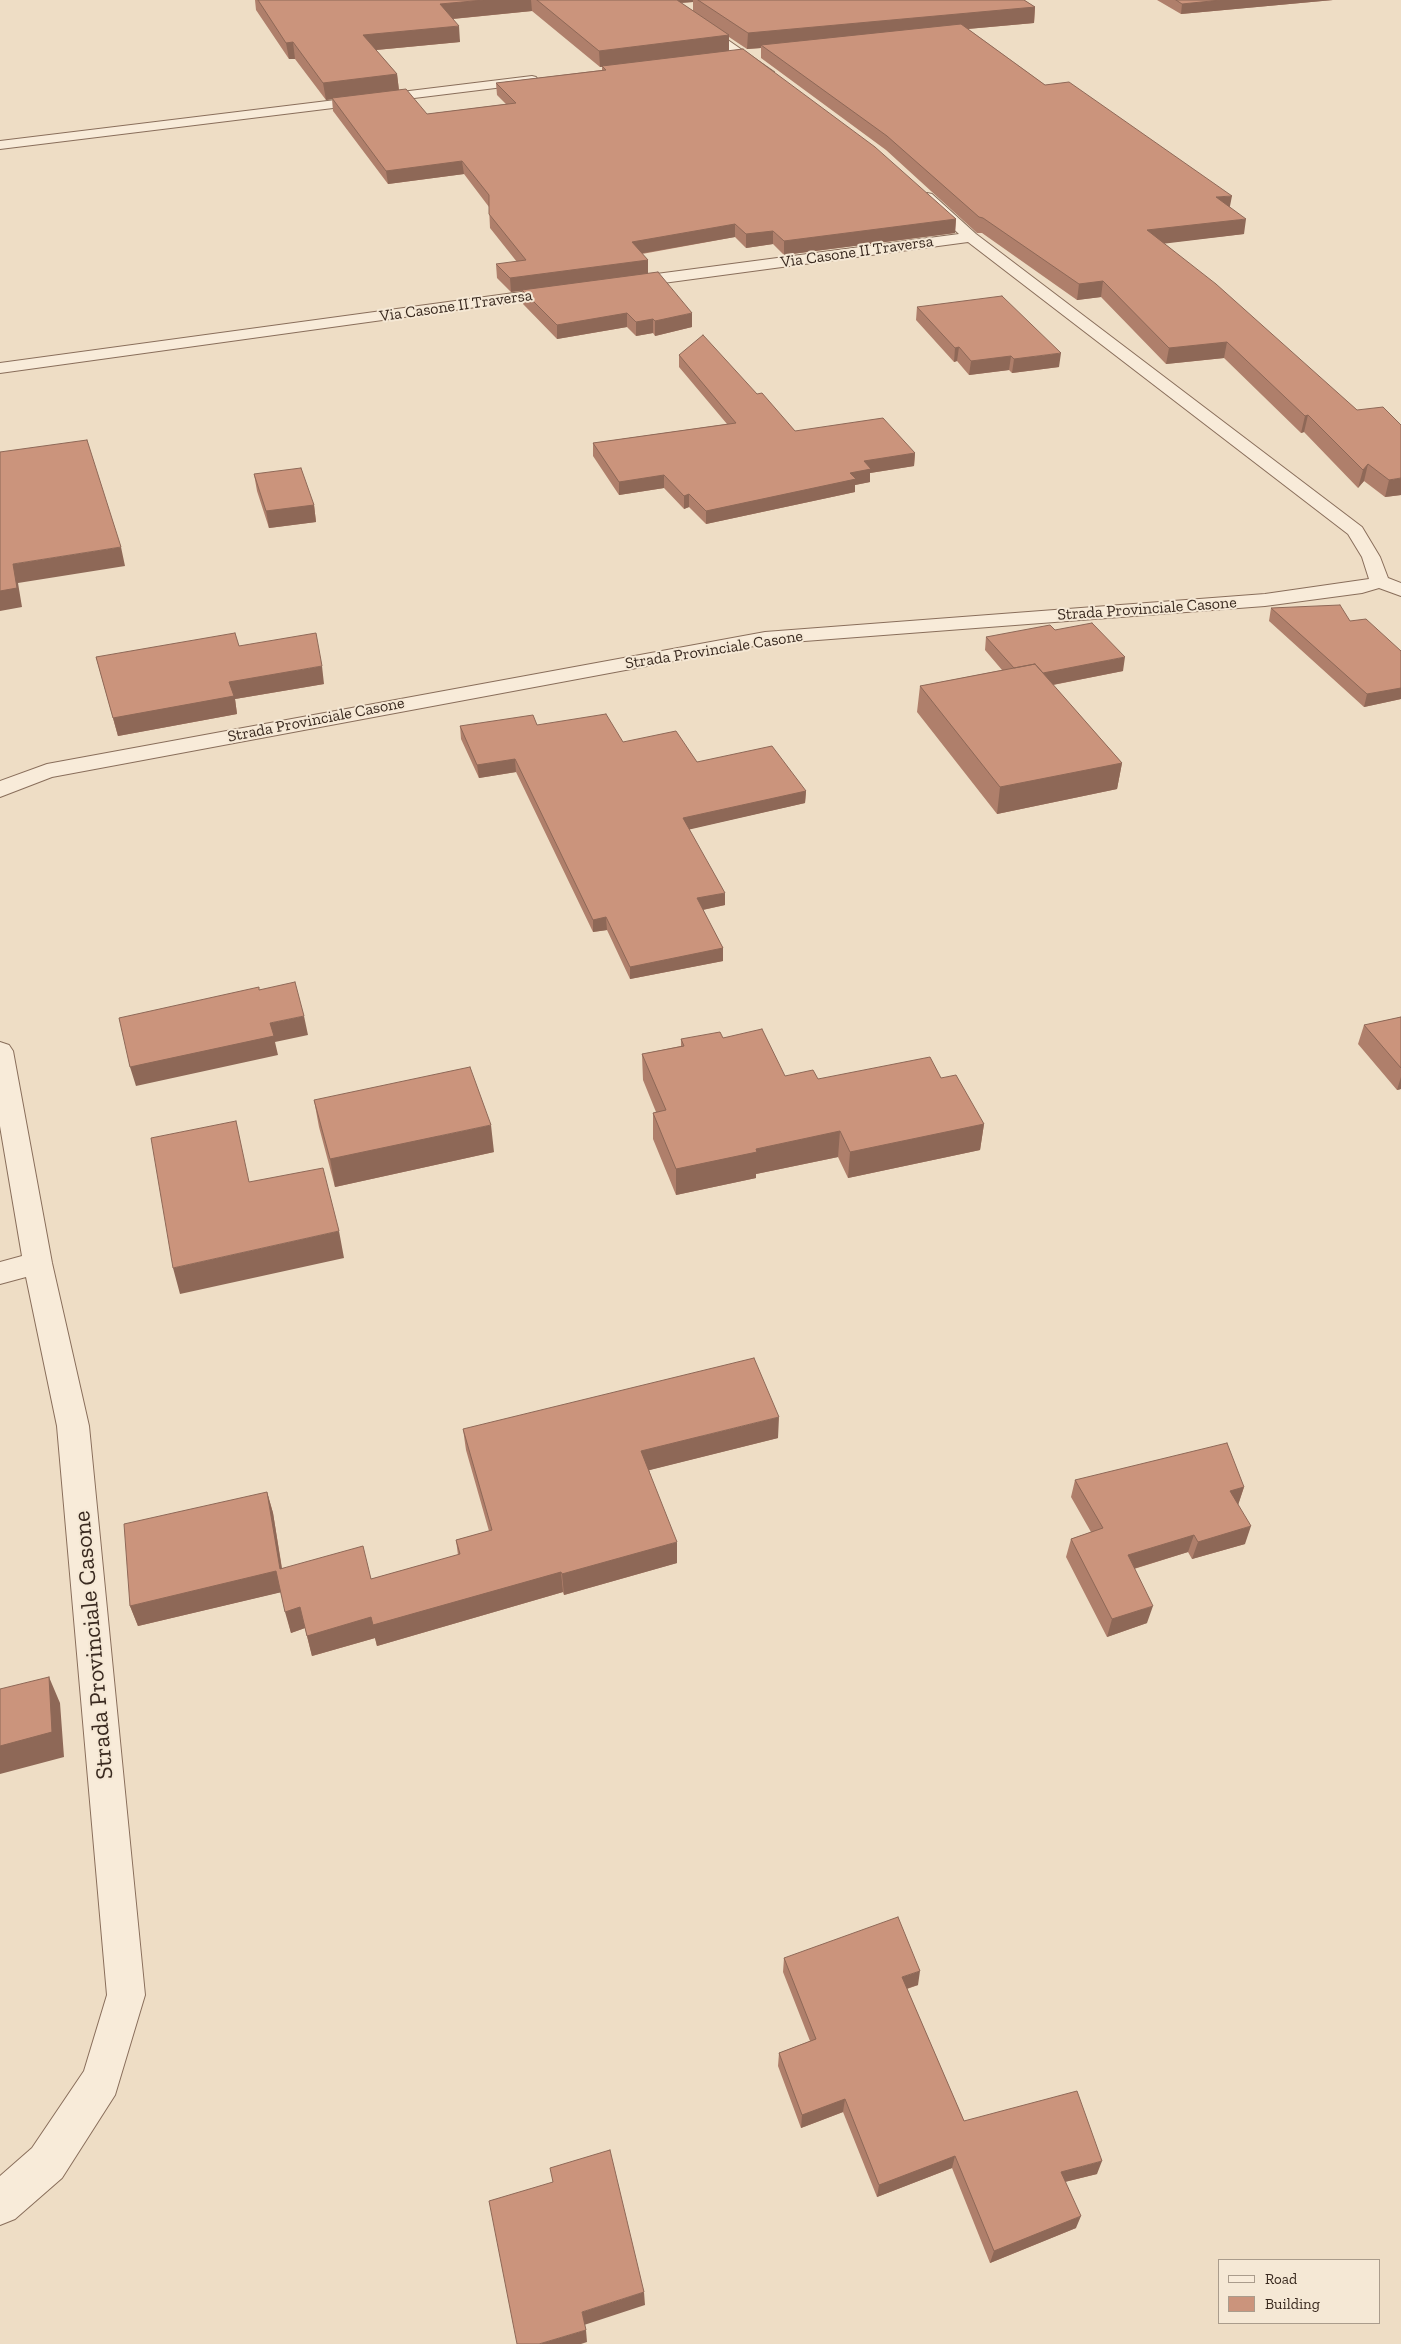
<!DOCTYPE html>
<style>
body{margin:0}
#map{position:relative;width:1401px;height:2344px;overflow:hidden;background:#eeddc5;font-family:"Zilla Slab",serif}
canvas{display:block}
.legend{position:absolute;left:1218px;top:2259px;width:162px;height:65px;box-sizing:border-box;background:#f5e8d5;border:1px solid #aa9c8c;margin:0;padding:6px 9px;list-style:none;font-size:15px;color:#39291f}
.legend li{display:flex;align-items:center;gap:10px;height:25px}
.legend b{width:25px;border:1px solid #aa9c8c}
</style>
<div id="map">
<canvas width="1401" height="2344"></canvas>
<ul class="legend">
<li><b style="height:6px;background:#f8ebd9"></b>Road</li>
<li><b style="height:14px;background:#cb947c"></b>Building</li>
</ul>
</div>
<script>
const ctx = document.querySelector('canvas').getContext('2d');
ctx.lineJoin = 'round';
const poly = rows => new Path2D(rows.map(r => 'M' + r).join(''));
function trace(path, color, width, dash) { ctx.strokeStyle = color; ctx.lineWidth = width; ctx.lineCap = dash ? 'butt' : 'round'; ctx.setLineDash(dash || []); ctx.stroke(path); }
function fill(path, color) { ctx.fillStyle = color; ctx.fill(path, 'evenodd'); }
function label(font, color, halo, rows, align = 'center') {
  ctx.font = font + ' "Zilla Slab",serif'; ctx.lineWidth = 4; ctx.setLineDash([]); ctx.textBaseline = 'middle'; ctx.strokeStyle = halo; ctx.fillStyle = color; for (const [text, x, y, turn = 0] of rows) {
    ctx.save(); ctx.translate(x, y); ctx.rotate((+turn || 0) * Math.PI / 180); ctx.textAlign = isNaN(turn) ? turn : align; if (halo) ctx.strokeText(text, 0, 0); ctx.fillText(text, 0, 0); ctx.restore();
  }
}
const minor = poly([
 [657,0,670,0,774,72,772,75,764,75,657,0],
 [532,76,536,77,538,80,536,83,0,149,0,141,532,76],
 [927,193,932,194,976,234,1362,527,1380,557,1388,578,1401,583,1401,596,1379,588,1362,593,1265,606,765,644,52,777,0,797,0,781,47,764,765,632,1265,594,1369,579,1362,557,1348,534,968,242,626,288,618,283,626,278,959,234,922,200,920,197,927,193],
 [558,287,563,289,566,292,563,295,0,373,0,363,558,287],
 [0,1042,9,1045,13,1051,52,1263,89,1426,145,1995,115,2095,62,2178,15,2219,0,2225,0,2176,32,2148,84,2071,107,1995,57,1426,26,1277,0,1284,0,1262,22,1256,0,1126,0,1042]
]);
trace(minor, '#896e5b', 2);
fill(minor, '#f8ebd9');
fill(poly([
 [255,0,1024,0,1035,7,1034,23,968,29,1045,85,1230,207,1244,234,1164,243,1357,410,1401,495,1385,497,1364,481,1358,488,1304,432,1301,433,1224,358,1166,364,1101,297,1077,300,982,233,977,233,886,150,761,58,761,48,747,49,729,37,729,51,956,219,955,233,784,255,773,244,746,248,735,237,642,254,648,260,648,273,692,327,655,336,653,333,636,336,627,327,557,339,523,304,522,291,511,292,497,278,496,264,517,262,490,228,489,207,464,174,388,184,333,111,332,99,326,100,295,59,289,59,256,10],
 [693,2,693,11,681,3],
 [532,11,600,67,602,67,602,70,496,83,497,95,506,104,427,114,399,90,397,74,376,50,460,42,453,19],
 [1157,0,1333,0,1181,14],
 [917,307,1059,367,1012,373,1009,370,969,375,957,361,954,362,916,320],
 [679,355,757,394,795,431,915,453,914,466,870,473,870,482,855,485,855,492,706,524,689,507,684,509,664,488,619,495,593,456,593,443,727,424,679,367],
 [254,474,314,505,316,522,269,528,257,491],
 [1271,608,1350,621,1401,651,1401,699,1364,707,1269,621],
 [1055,630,1123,671,1053,685,1122,763,1117,789,997,814,917,712,920,686,1002,670,985,650,986,637],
 [239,646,324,684,235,699,237,714,118,736,96,657],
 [537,725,623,742,806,791,805,803,689,829,725,905,703,910,723,948,723,961,630,979,607,930,593,932,516,772,479,778,461,739,460,726],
 [1401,1017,1401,1089,1397,1090,1358,1044,1364,1025],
 [723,1038,785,1076,818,1079,941,1078,984,1124,980,1150,848,1178,838,1157,756,1174,756,1178,676,1195,653,1139,653,1113,656,1112,643,1080,642,1054,681,1046,681,1039],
 [314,1100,494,1152,335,1187,319,1127],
 [463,1429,778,1438,649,1470,677,1563,564,1595,563,1592,377,1646,375,1638,312,1656,305,1628,291,1633,281,1592,138,1626,130,1606,267,1492,273,1513,282,1568,371,1579,458,1555,456,1540,489,1531,466,1450],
 [1075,1480,1244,1487,1238,1505,1245,1544,1192,1559,1188,1552,1134,1569,1147,1623,1107,1637,1066,1557,1071,1539,1091,1532,1071,1497],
 [784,1958,918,1985,907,1989,964,2121,1097,2174,1065,2182,1076,2228,990,2263,952,2168,877,2197,843,2112,801,2128,778,2066,779,2053,810,2041,783,1972]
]), '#af7f6b');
fill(poly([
 [484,0,531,0,532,11,441,20,440,4],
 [678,0,693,0,693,2,678,3],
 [1221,0,1333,0,1181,14,1182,4],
 [1035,7,1034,23,765,47,761,45,761,48,747,49,748,33],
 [459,26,460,42,365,51,363,35],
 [729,35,729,52,600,67,599,51],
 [293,42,295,59,289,59,286,43],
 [397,74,399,91,326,100,323,83],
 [462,161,464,174,388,184,386,171],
 [1232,196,1229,211,1216,197],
 [956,219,955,233,784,255,784,241],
 [1246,219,1244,234,1145,246,1147,230],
 [735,224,735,237,632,255,632,242],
 [773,231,773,244,746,248,746,234],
 [648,260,648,274,511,292,510,278],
 [1103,281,1101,297,1077,300,1079,284],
 [627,313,627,327,557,339,557,325],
 [692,313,692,327,655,336,655,321],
 [653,319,653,333,636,336,636,322],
 [1227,342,1224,358,1166,364,1169,348],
 [959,347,957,361,954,362,955,348],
 [1061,353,1059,367,1012,373,1014,359],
 [1011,356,1009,370,969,375,971,361],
 [1308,415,1304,432,1301,433,1305,416],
 [915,453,914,466,870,473,870,482,855,485,855,492,706,524,706,511,850,473,864,461],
 [1368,464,1364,481,1358,488,1363,470],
 [664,475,664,488,619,495,619,482],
 [1401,478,1401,495,1385,497,1389,480],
 [689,494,689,507,684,509,684,496],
 [314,505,316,522,269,528,266,511],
 [121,547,125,566,18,583,22,607,0,611,0,591,13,564],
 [1125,657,1123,671,1021,691,1022,677],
 [322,666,324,684,235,699,237,714,118,736,113,718,229,682],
 [1401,688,1401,699,1364,707,1367,694],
 [515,759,516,772,479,778,477,765],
 [1122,763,1117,789,997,814,1000,787],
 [806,791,805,803,683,831,683,818],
 [725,893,725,905,697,911,697,898],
 [606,917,607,930,593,932,593,920],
 [723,948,723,961,630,979,630,967],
 [304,1016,308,1035,275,1042,278,1055,136,1086,130,1067,270,1023],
 [1401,1077,1401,1089,1397,1090],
 [984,1124,980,1150,848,1178,850,1152],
 [491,1125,494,1152,335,1187,330,1159],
 [840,1131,838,1157,756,1174,756,1178,676,1195,676,1169,756,1149],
 [339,1231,344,1258,180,1294,173,1268],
 [779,1417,778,1438,642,1472,641,1451],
 [1244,1487,1238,1505,1230,1491],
 [267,1492,273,1513,285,1589,280,1569],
 [1251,1526,1245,1544,1192,1559,1198,1542],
 [1194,1535,1188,1552,1123,1572,1128,1555],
 [677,1542,677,1563,564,1595,562,1574],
 [276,1571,282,1592,138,1626,130,1606],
 [561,1572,563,1592,377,1646,375,1638,312,1656,307,1636,371,1617],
 [1153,1606,1147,1623,1107,1637,1112,1619],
 [300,1607,305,1628,291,1633,285,1612],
 [49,1677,60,1703,64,1757,0,1774,0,1746],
 [920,1971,918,1985,899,1991,902,1977],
 [845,2099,843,2112,801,2128,802,2115],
 [955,2156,952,2168,877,2197,879,2185],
 [1102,2161,1097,2174,1056,2184,1061,2172],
 [1081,2216,1076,2228,990,2263,994,2251],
 [644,2292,645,2305,584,2325,582,2312],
 [586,2330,587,2342,581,2344,539,2344]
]), '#8e6857');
const building = poly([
 [258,0,484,0,440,4,459,26,363,35,397,74,323,83,293,42,286,43,258,0],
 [537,0,677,0,729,35,599,51,537,0],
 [698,0,1024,0,1035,7,748,33,698,0],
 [1176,0,1221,0,1182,4,1176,0],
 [961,24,1045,85,1069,82,1232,196,1216,197,1246,219,1147,230,1216,284,1357,410,1383,407,1401,425,1401,478,1389,480,1368,464,1363,470,1308,415,1305,416,1227,342,1169,348,1103,281,1079,284,983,218,979,217,887,136,761,45,961,24],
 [743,49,875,147,956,219,784,241,773,231,746,234,735,224,632,242,648,260,510,278,496,264,526,260,489,214,489,195,462,161,386,171,332,98,406,89,427,114,516,103,496,83,606,70,602,66,743,49],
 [658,272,692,313,655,321,653,319,636,322,627,313,557,325,522,290,658,272],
 [1002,296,1061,353,1014,359,1011,356,971,361,959,347,955,348,917,307,1002,296],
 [703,335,757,394,762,393,795,431,883,418,915,453,864,461,871,469,850,473,856,479,706,511,689,494,684,496,664,475,619,482,593,443,736,423,679,355,703,335],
 [87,440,121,547,13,564,17,588,0,591,0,452,87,440],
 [301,468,314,505,266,511,254,474,301,468],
 [1340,605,1350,621,1366,619,1401,651,1401,688,1367,694,1271,608,1340,605],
 [1092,623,1125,657,1043,673,1035,664,1014,668,986,637,1050,625,1055,630,1092,623],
 [235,633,239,646,316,633,322,666,229,682,234,696,113,718,96,657,235,633],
 [1035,664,1122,763,1000,787,920,686,1035,664],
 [606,714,623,742,676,731,697,762,772,746,806,791,683,818,725,893,697,898,723,948,630,967,606,917,593,920,515,759,477,765,460,726,533,715,537,725,606,714],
 [295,982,304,1016,270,1023,274,1036,130,1067,119,1018,259,987,259,990,295,982],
 [1401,1017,1401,1068,1364,1025,1401,1017],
 [762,1029,785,1076,813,1070,818,1079,930,1057,941,1078,956,1075,984,1124,850,1152,840,1131,756,1149,757,1152,676,1169,653,1113,666,1110,642,1054,684,1046,681,1039,720,1032,723,1038,762,1029],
 [470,1067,491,1125,330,1159,314,1100,470,1067],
 [236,1121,249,1182,323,1168,339,1231,173,1268,151,1138,236,1121],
 [754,1358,779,1417,641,1451,677,1542,562,1574,561,1572,373,1625,371,1617,307,1636,300,1607,285,1612,276,1571,130,1606,124,1524,267,1492,280,1569,363,1546,371,1579,460,1554,456,1540,492,1530,463,1429,754,1358],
 [1227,1443,1244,1487,1230,1491,1251,1526,1198,1542,1194,1535,1128,1555,1153,1606,1112,1619,1071,1539,1103,1528,1075,1480,1227,1443],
 [49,1677,52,1732,0,1746,0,1689,49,1677],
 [898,1917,920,1971,902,1977,964,2121,1077,2091,1102,2161,1061,2172,1081,2216,994,2251,955,2156,879,2185,845,2099,802,2115,779,2053,816,2039,784,1958,898,1917],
 [610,2150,644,2292,582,2312,586,2330,539,2344,517,2344,489,2201,553,2182,550,2168,610,2150]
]);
fill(building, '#cb947c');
trace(building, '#8e6857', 1);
label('16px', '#39291f', '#f5e8d5', [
 ["Via Casone II Traversa",857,252,-8],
 ["Via Casone II Traversa",456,306,-8],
 ["Strada Provinciale Casone",1147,609,-4],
 ["Strada Provinciale Casone",714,650,-9],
 ["Strada Provinciale Casone",316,720,-11]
]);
label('24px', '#39291f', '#f5e8d5', [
 ["Strada Provinciale Casone",94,1645,-95]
]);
</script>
